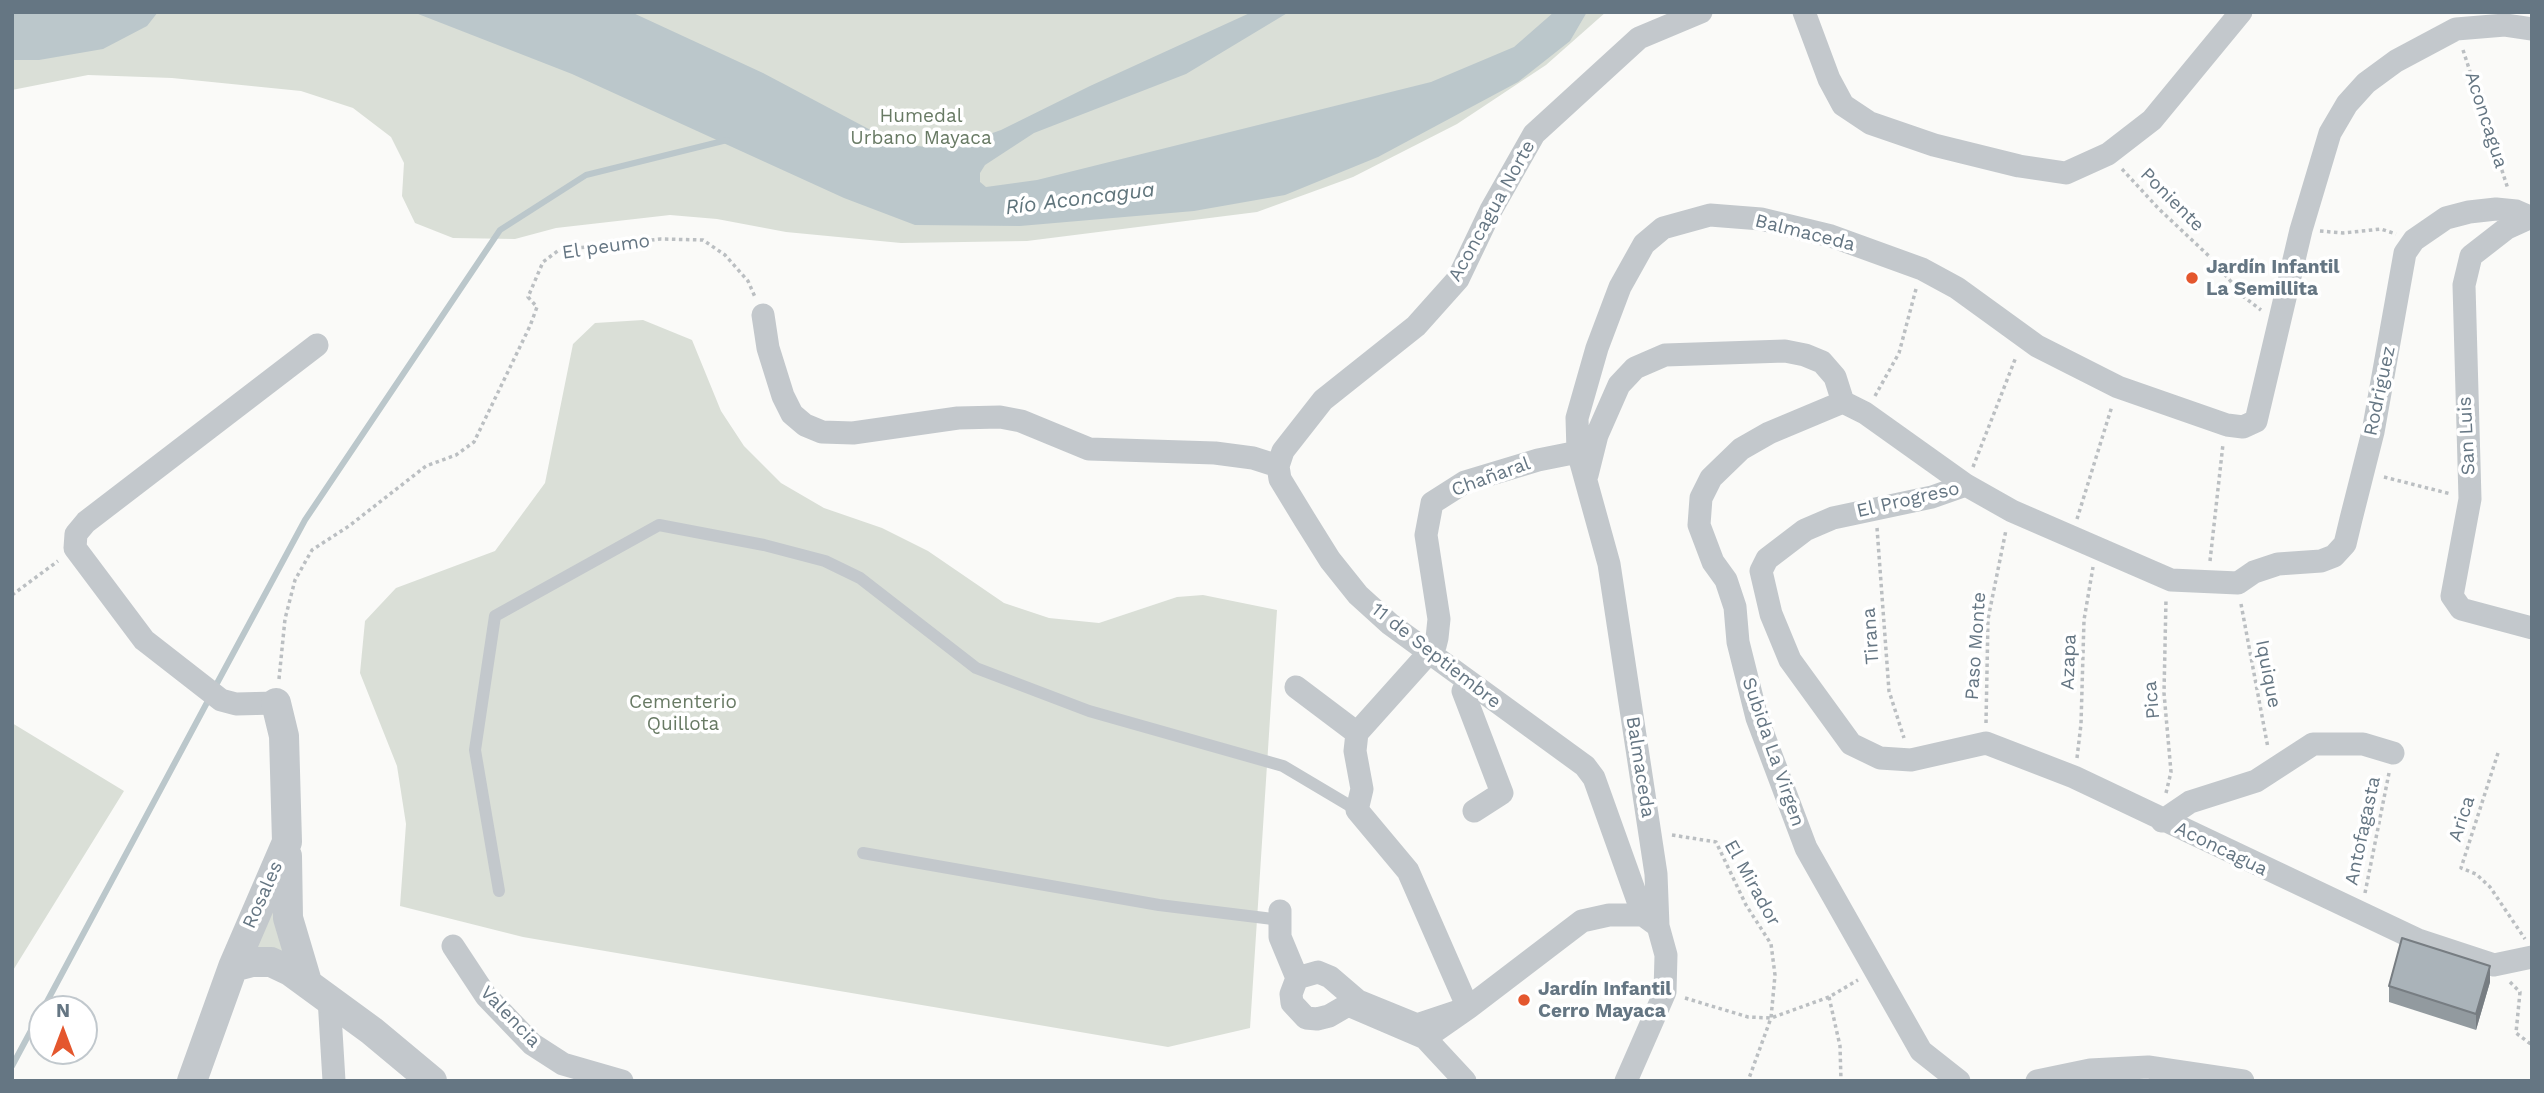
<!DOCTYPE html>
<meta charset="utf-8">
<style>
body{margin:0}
#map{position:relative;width:2544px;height:1093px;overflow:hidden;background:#fafaf8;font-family:"Work Sans",sans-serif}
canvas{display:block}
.frame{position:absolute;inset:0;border:14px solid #657683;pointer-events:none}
.north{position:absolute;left:28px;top:995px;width:70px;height:70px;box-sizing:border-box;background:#fff;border:2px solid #c1c8cd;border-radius:50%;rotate:0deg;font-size:19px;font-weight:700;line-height:28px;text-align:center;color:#657683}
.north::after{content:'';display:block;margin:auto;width:24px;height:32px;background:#e4572e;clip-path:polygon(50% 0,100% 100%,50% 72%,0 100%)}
</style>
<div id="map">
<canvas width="2544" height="1093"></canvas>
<div class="frame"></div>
<div class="north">N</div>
</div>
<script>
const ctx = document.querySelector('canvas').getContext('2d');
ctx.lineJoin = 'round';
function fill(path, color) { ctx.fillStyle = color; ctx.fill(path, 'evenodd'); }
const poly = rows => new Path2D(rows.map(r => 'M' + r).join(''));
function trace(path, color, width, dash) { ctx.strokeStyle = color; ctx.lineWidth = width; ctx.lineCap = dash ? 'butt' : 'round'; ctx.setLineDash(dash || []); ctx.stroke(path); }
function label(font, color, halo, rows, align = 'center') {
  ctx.font = font + ' "Work Sans",sans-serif'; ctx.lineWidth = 7; ctx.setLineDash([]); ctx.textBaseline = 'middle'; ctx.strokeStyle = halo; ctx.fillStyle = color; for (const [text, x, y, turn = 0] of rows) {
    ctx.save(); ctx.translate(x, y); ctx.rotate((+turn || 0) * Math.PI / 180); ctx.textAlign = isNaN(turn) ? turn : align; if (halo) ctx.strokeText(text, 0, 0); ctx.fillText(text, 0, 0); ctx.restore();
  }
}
fill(poly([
 [12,12,1606,12,1546,65,1457,124,1353,177,1257,212,1027,241,901,243,786,232,717,219,670,215,556,228,515,239,453,238,415,223,402,196,404,163,391,137,353,108,301,91,172,78,88,75,12,90],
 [643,320,692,340,721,411,744,446,781,483,824,508,882,528,928,551,1004,603,1049,618,1099,623,1177,597,1203,595,1277,610,1250,1028,1168,1047,523,937,400,906,406,824,397,766,360,673,365,621,396,588,495,551,545,483,573,344,595,323],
 [12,723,124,791,12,972],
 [276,905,286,952,251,951]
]), '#dadfd7');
fill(poly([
 [12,12,158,12,147,26,103,49,39,60,12,60],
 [413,12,631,12,763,73,897,144,927,147,956,146,1001,130,1090,86,1252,12,1289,12,1186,74,1034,133,985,165,980,173,980,182,986,187,1037,180,1431,82,1514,47,1554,12,1587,12,1570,41,1518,82,1378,157,1285,195,1194,211,1020,226,915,225,844,198,572,74]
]), '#bbc7cb');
trace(poly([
 [215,687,305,520,500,230,586,175,727,140],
 [43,1009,210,697],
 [12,1066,42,1010]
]), '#bbc7cb', 6);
trace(poly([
 [2463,50,2508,189],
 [2122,169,2159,209,2211,258,2244,297,2261,310],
 [2320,231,2343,233,2381,229,2396,234],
 [1875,396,1899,353,1916,289],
 [1973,467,2016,357],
 [2384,477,2451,494],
 [2077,519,2112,406],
 [1877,528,1889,691,1904,738],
 [2210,561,2223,444],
 [12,595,58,561],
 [2241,604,2268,748],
 [279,679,285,619,295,580,312,550,349,526,426,466,456,455,474,442,530,326,537,307,528,297,543,262,559,250,661,239,703,240,725,255,748,281,755,297],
 [1986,723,1988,619,2006,530],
 [2498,753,2461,868,2476,874,2490,887,2525,939],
 [2077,758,2081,724,2084,620,2093,567],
 [2166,793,2171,772,2164,693,2166,599],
 [1672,835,1716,842,1746,905,1771,944,1775,975,1771,1018,1748,1081],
 [2365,893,2389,773],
 [2510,982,2520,992,2516,1033,2532,1045],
 [1829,997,1840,1046,1841,1081],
 [1685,998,1748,1017,1771,1018,1829,997,1858,980]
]), '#bbbfc2', 3.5, [3.5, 3.5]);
trace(poly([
 [863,853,1159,905,1281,920],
 [499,891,475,750,495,616,659,525,764,545,825,561,860,578,976,668,1089,711,1283,766,1357,810]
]), '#c3c8cc', 12);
trace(poly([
 [1804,12,1829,79,1843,105,1870,123,1934,145,2019,166,2066,173,2108,154,2152,120,2241,12],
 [2529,218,2507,228,2471,256,2464,285,2470,499,2452,596,2461,609,2532,628],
 [763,315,768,348,783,396,792,414,805,425,822,432,853,433,958,418,1000,417,1021,421,1089,449,1215,453,1253,458,1278,466,1280,479,1305,520,1330,560,1358,595,1390,624,1585,766,1594,778,1643,915],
 [1578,452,1538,460,1465,482,1432,503,1426,535,1439,619,1437,638,1435,646,1357,733,1355,751,1362,789,1357,810,1408,871,1468,1008,1425,1038,1348,1005,1329,1016,1317,1019,1306,1018,1292,1003,1291,994,1297,978,1318,972,1330,977,1358,1001,1417,1025,1468,1008,1582,921,1609,915,1643,915,1658,926],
 [1278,466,1283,451,1323,400,1416,326,1458,279,1491,210,1534,134,1639,38,1701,12],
 [1587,475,1597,435,1619,385,1635,368,1665,355,1785,351,1805,355,1822,362,1835,377,1843,402],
 [1966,485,1932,497,1833,518,1805,530,1767,559,1761,571,1771,614,1790,660,1851,744,1880,758,1911,760,1986,743,2074,777,2418,940,2494,965,2532,957],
 [1468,682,1463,691,1502,793,1474,811],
 [1296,687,1357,733],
 [276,703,236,704,221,700,144,640,75,548,76,534,86,522,317,345],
 [2162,821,2190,802,2256,781,2313,744,2363,744,2393,753],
 [1280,911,1280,937,1297,978],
 [453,946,486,996,532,1044,563,1064,622,1081],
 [329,998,334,1081],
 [1425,1038,1465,1081],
 [1626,1081,1665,992,1666,955,1658,926,1656,874,1609,564,1578,452,1577,418,1597,348,1620,287,1644,244,1663,228,1710,215,1761,219,1831,236,1922,269,1957,288,2037,346,2118,387,2227,425,2243,427,2256,421,2301,230,2330,133,2347,104,2366,83,2396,61,2456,29,2505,25,2532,29],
 [1959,1081,1921,1051,1806,848,1757,718,1738,642,1735,607,1726,580,1713,562,1699,525,1701,498,1711,478,1741,449,1769,433,1843,402,1865,413,1966,485,2012,511,2171,580,2238,583,2254,572,2278,564,2321,561,2334,556,2345,544,2351,519,2373,432,2405,253,2414,240,2446,218,2469,212,2496,209,2516,211,2532,218],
 [2037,1081,2090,1070,2148,1067,2243,1081]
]), '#c3c8cc', 23);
trace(poly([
 [287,856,288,918,307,982],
 [233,967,252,962,271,962,290,971,372,1031,432,1081],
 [192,1081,233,967,287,842,284,736,276,703]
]), '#c3c8cc', 30);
fill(poly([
 [2490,982,2476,1030,2389,1002,2389,986]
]), '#929a9f');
fill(poly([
 [2490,966,2490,982,2476,1030,2476,1014]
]), '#777d82');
const building = poly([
 [2402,938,2490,966,2476,1014,2389,986,2402,938]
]);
fill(building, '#aab3b9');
trace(building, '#777d82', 2);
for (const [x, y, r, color] of [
 [2192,278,7,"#e4572e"],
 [1524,1000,7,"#e4572e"]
]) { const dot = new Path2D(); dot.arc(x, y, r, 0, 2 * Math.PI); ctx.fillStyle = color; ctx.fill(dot); trace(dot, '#fff', 2.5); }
label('19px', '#687a64', '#fff', [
 ["Humedal",921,116],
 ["Urbano Mayaca",921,138],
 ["Cementerio",683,702],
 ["Quillota",683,724]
]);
label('19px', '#657683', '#fff', [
 ["Aconcagua",2486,120,72],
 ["Poniente",2172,200,45],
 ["Aconcagua Norte",1492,211,-61],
 ["Balmaceda",1805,233,14],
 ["El peumo",606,247,-8],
 ["Rodriguez",2380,391,-78],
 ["San Luis",2467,436,-93],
 ["Chañaral",1491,477,-20],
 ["El Progreso",1908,500,-13],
 ["Tirana",1871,636,-94],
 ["Paso Monte",1976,646,-86],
 ["11 de Septiembre",1436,656,38],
 ["Azapa",2069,662,-88],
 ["Iquique",2268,674,79],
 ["Pica",2152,700,-95],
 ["Subida La Virgen",1773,752,71],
 ["Balmaceda",1640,767,81],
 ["Arica",2462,819,-72],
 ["Antofagasta",2363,831,-78],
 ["Aconcagua",2221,849,26],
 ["El Mirador",1752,883,61],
 ["Rosales",263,895,-66],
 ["Valencia",510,1017,46]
]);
label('bold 19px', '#657683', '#fff', [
 ["Jardín Infantil",2206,267],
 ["La Semillita",2206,289],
 ["Jardín Infantil",1538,989],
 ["Cerro Mayaca",1538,1011]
], 'left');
label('italic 21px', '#60757c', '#fff', [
 ["Río Aconcagua",1080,199,-7]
]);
</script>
